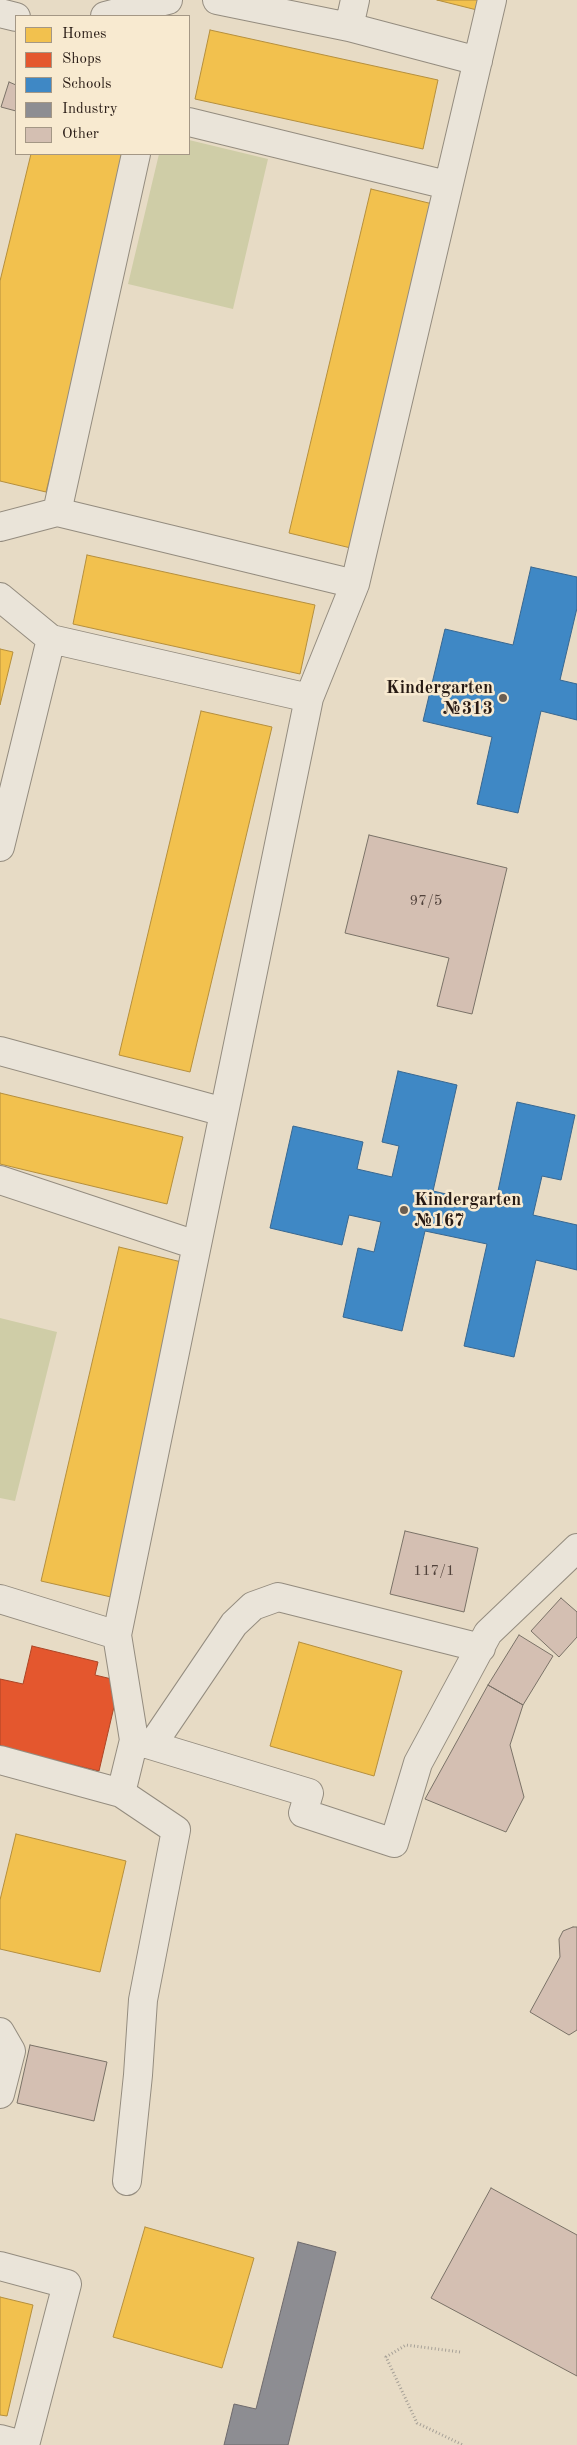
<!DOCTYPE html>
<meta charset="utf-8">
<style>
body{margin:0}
#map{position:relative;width:577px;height:2445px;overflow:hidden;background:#e7dbc5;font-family:"Old Standard TT",serif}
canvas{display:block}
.legend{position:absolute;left:15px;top:15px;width:175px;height:140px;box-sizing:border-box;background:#f8ead0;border:1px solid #a49785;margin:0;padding:6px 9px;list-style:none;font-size:15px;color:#271a14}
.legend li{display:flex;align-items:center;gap:10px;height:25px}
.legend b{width:25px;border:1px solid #a49785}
</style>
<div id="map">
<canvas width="577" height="2445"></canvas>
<ul class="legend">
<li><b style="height:14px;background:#f2c14e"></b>Homes</li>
<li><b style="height:14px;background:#e4572e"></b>Shops</li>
<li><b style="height:14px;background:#3f88c5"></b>Schools</li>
<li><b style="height:14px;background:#8d8d92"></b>Industry</li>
<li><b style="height:14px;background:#d4bfb2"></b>Other</li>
</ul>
</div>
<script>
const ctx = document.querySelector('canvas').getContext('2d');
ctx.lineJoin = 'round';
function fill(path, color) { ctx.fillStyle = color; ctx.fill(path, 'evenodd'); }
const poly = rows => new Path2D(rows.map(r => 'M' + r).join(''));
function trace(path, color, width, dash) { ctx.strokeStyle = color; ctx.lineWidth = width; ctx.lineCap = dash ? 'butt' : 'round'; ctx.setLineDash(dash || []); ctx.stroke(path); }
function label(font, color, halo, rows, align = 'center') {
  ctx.font = font + ' "Old Standard TT",serif'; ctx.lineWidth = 5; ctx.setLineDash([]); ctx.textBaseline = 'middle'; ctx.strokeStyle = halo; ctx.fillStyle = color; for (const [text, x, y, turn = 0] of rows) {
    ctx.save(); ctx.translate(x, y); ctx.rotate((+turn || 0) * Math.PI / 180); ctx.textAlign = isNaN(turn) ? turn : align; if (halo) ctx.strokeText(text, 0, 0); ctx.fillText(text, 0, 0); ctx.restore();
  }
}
fill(poly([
 [189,140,268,159,233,309,128,284,159,154,189,154],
 [0,1318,57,1332,15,1501,0,1498]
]), '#cfcda7');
const homes = poly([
 [437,0,488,0,485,12,437,0],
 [210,30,438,80,423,149,195,99,210,30],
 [31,154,129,154,46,492,0,481,0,281,31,154],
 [371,189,441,206,359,550,289,533,371,189],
 [87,555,315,605,300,674,73,624,87,555],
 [0,649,13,652,0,705,0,649],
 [201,711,272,727,190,1072,119,1055,201,711],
 [0,1093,183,1137,167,1204,0,1164,0,1093],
 [119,1247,190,1264,111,1597,41,1581,119,1247],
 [299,1642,402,1671,374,1776,270,1746,299,1642],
 [16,1834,126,1861,100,1972,0,1949,0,1900,16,1834],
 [145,2227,254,2258,222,2368,113,2337,145,2227],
 [0,2297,33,2305,7,2416,0,2415,0,2297]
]);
fill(homes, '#f2c14e');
trace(homes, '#b58f3d', 1);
const shops = poly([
 [32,1646,98,1662,95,1675,120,1681,99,1771,0,1747,0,1679,23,1684,32,1646]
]);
fill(shops, '#e4572e');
trace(shops, '#ab4526', 1);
const schools = poly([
 [531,567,577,577,577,608,560,680,577,684,577,720,541,711,518,813,477,804,492,737,423,721,445,629,513,645,531,567],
 [398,1071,457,1085,433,1191,495,1205,517,1102,575,1115,561,1180,542,1176,533,1215,577,1225,577,1270,536,1260,514,1357,464,1346,487,1244,425,1231,402,1331,343,1317,358,1248,374,1252,381,1222,349,1215,342,1245,270,1228,293,1126,363,1142,357,1169,392,1177,399,1146,382,1142,398,1071]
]);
fill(schools, '#3f88c5');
trace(schools, '#386790', 1);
const industry = poly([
 [298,2242,336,2252,288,2445,224,2445,234,2404,256,2409,298,2242]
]);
fill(industry, '#8d8d92');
trace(industry, '#6e6a6c', 1);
const building = poly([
 [9,82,16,85,16,111,1,107,9,82],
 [369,835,507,868,472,1014,437,1006,449,958,345,933,369,835],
 [405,1531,478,1548,464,1612,390,1594,405,1531],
 [561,1598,577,1612,577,1637,559,1657,531,1631,561,1598],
 [519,1635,553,1656,523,1705,488,1685,519,1635],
 [488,1685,523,1705,510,1745,524,1797,506,1832,425,1799,488,1685],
 [573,1927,577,1927,577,2030,569,2035,530,2012,560,1957,559,1939,563,1931,573,1927],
 [30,2045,107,2062,94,2121,17,2103,30,2045],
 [491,2188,577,2235,577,2376,431,2298,491,2188]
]);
fill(building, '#d4bfb2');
trace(building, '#7a7267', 1);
const minor = poly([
 [217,0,349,27,478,61],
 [0,13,16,17],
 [105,16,168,0],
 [349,27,355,0],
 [189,122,447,185],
 [57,512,136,154],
 [0,527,57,512,355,584],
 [0,597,51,639,309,698],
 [0,847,51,639],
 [0,1051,224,1112],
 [0,1180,196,1245],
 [0,1599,117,1635],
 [134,1740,309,1793,303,1813,394,1843,418,1763,488,1633,577,1548],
 [152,1745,234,1624,253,1606,278,1597,481,1648],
 [0,1760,121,1793],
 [0,2032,11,2051,0,2094],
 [127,2181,138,2075,143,2000,176,1830,121,1793,134,1740,117,1635,309,698,355,584,492,0],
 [0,2266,67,2284,25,2445],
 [0,2439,22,2445]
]);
trace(minor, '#948c7f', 30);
trace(poly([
 [460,2352,406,2345,386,2357,417,2423,463,2445]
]), '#a6a097', 3, [1, 2.5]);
trace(minor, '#eae4d9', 28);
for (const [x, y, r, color] of [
 [503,698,5,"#6a5e52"],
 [404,1210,5,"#6a5e52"]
]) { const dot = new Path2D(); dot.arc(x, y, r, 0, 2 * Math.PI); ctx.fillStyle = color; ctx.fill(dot); trace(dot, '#f8ead0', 2); }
label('15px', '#52433c', null, [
 ["97/5",426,901],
 ["117/1",434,1571]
]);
label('bold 18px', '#271a14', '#f8ead0', [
 ["Kindergarten",493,688],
 ["№313",493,709],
 ["Kindergarten",414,1200,"left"],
 ["№167",414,1221,"left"]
], 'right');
</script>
